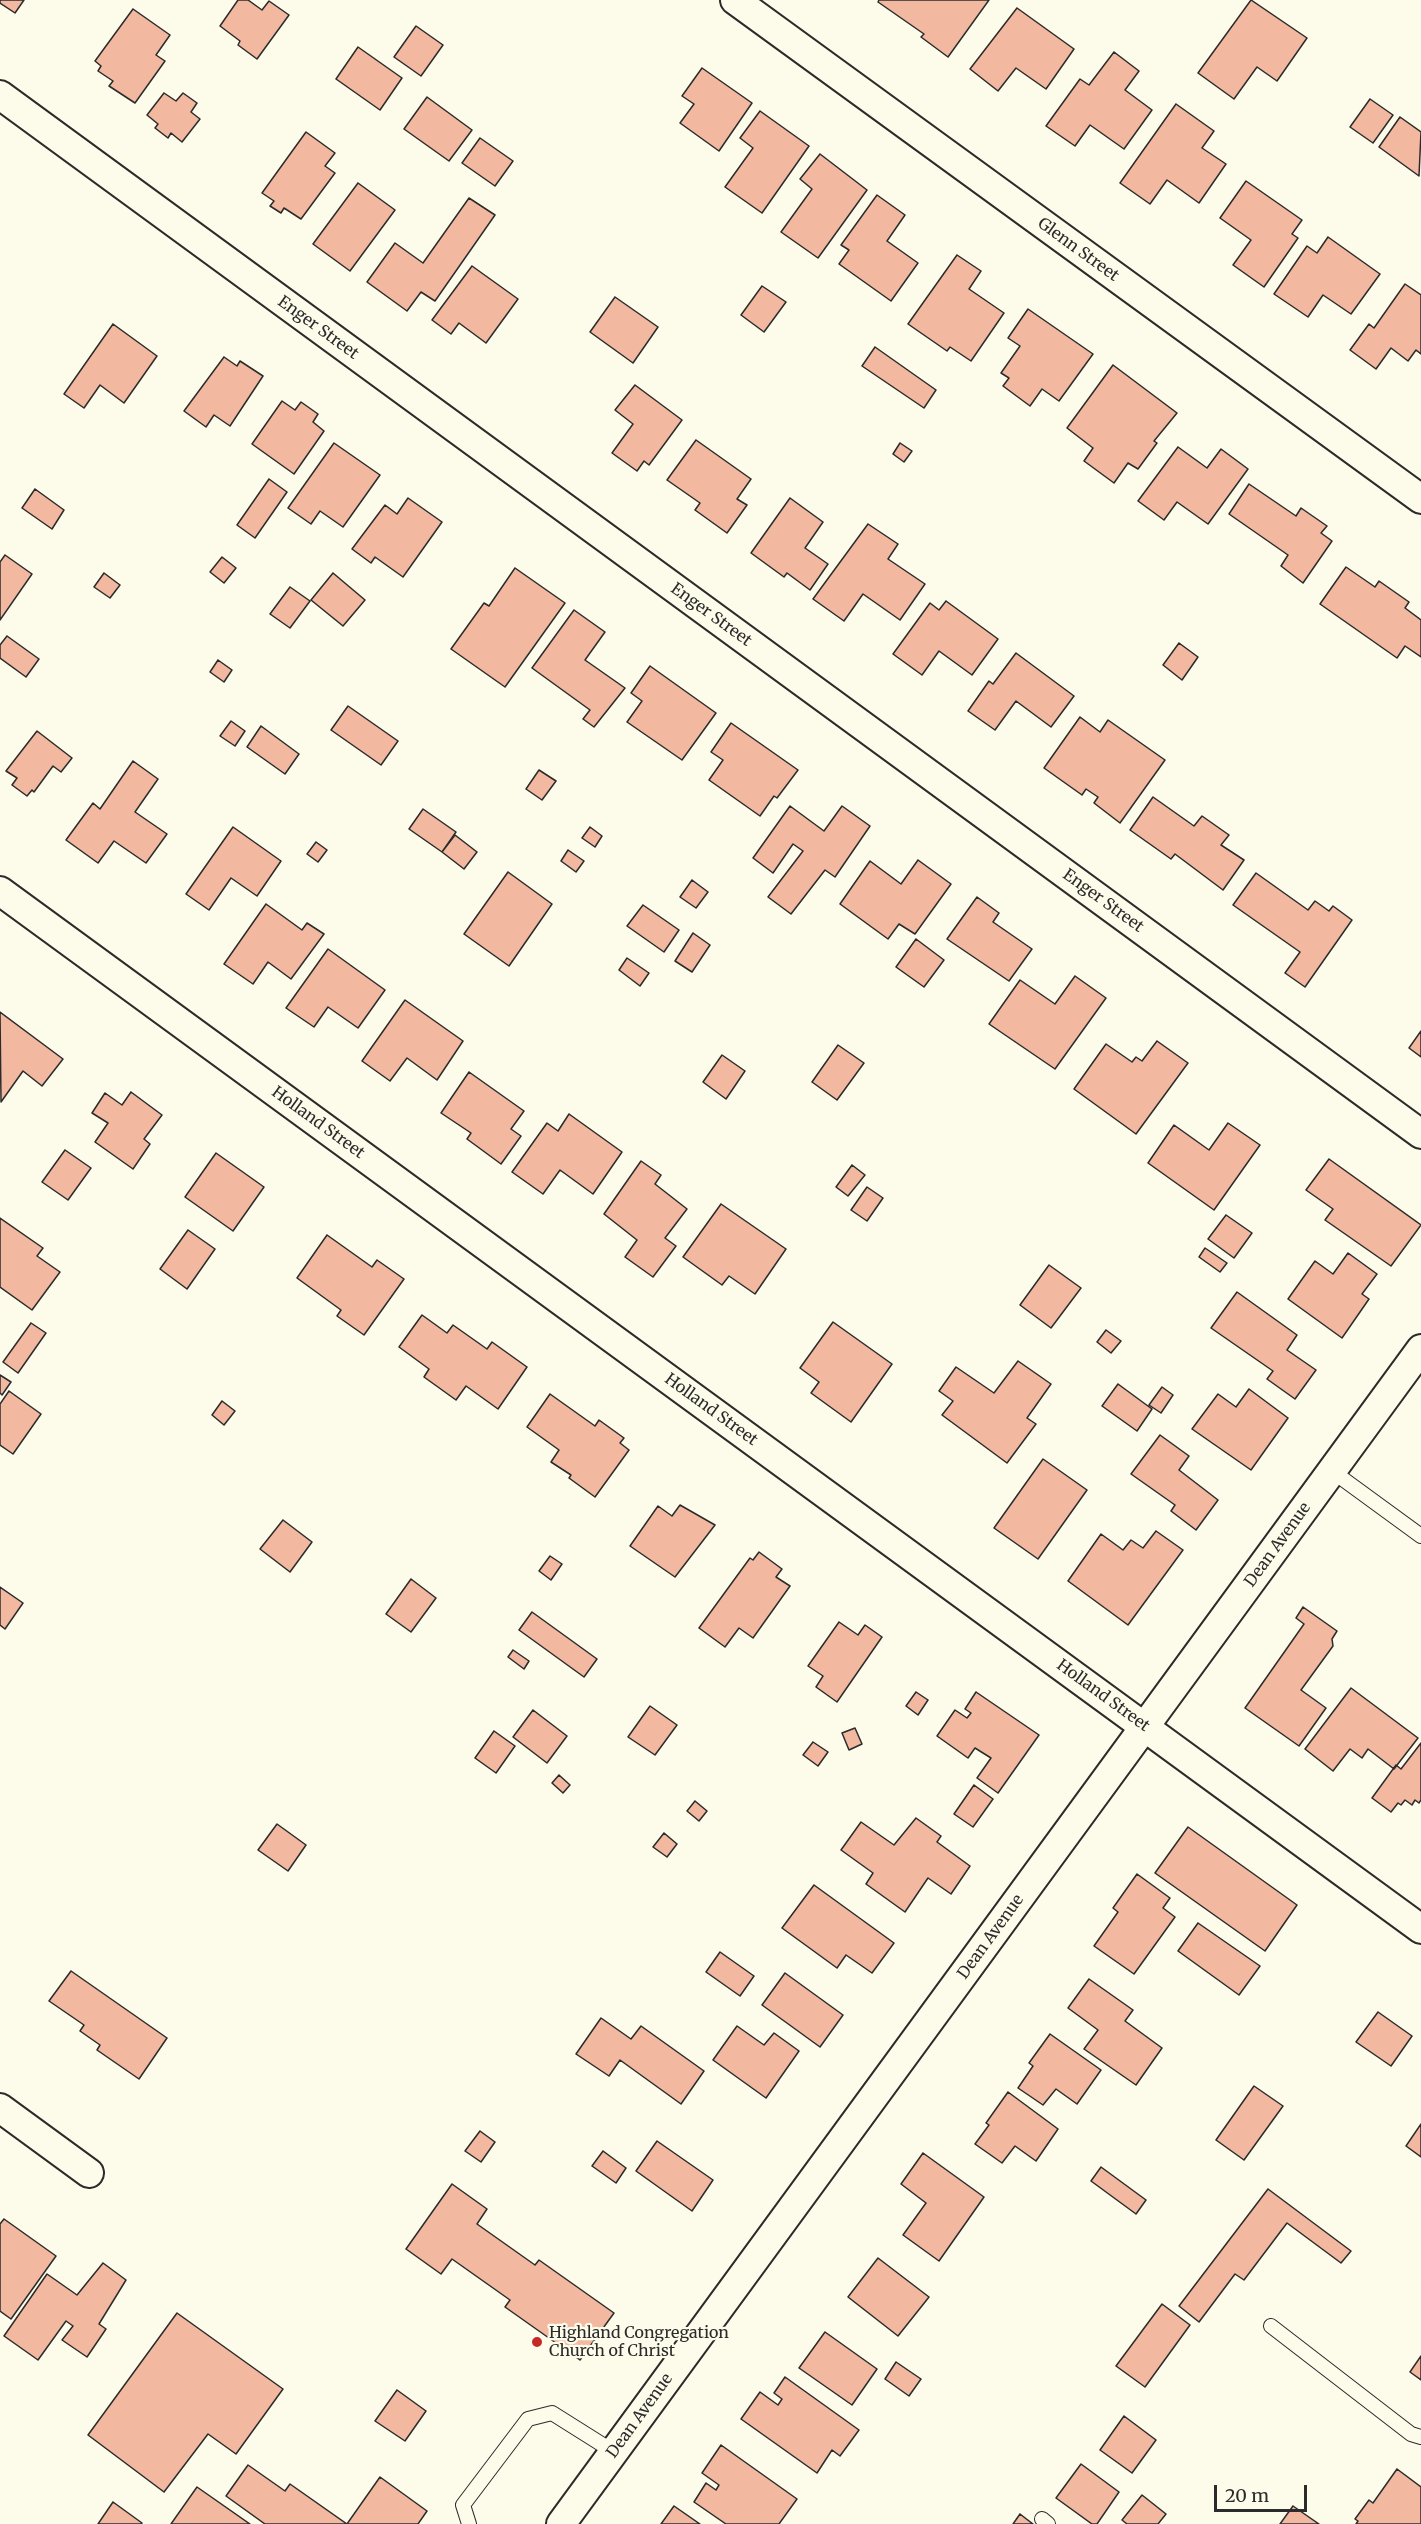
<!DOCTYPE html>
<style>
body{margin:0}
#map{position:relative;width:1421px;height:2524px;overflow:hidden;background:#fdfbea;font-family:Merriweather,serif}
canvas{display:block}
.scale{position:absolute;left:1214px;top:2485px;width:93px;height:27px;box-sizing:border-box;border:3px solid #2b2b2b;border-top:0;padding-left:8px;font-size:18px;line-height:21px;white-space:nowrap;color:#2b2b2b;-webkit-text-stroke:4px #fdfbea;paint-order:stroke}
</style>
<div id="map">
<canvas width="1421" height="2524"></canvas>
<div class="scale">20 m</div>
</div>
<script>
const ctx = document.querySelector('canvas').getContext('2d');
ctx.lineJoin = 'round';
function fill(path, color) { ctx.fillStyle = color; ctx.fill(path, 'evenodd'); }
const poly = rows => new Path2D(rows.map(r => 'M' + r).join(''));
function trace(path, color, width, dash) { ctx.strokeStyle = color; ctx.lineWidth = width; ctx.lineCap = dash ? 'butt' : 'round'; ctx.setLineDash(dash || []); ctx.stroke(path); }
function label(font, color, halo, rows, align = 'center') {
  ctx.font = font + ' Merriweather,serif'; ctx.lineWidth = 4.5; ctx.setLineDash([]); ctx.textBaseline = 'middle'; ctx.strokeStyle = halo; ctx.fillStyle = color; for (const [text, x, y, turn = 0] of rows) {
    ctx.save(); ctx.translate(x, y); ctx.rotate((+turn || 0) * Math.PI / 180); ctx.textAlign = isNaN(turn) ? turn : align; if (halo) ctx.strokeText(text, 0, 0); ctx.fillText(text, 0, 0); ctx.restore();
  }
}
const building = poly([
 [0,0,24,0,15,13,0,3,0,0],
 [238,0,248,0,262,10,269,1,289,15,257,59,238,45,240,41,220,26,238,0],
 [879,0,989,0,948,57,921,37,924,34,878,2,879,0],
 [1251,0,1307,38,1277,81,1257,67,1234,99,1198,73,1251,0],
 [1017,8,1074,49,1046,89,1016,68,998,91,970,69,1017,8],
 [133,9,170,35,156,55,165,61,135,103,109,86,113,81,98,71,101,66,95,61,133,9],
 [416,26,443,45,421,76,394,57,416,26],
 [358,47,402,78,380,110,336,79,358,47],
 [1114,52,1139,71,1125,90,1152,110,1124,149,1090,125,1075,146,1046,126,1080,79,1089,85,1114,52],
 [702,68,752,103,719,151,680,123,694,104,682,96,702,68],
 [164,93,176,101,183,93,197,103,191,112,200,119,182,142,171,133,168,138,155,128,158,124,147,115,164,93],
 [427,97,472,130,449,161,404,129,427,97],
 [1370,99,1393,115,1373,143,1350,127,1370,99],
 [1176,104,1214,131,1202,148,1226,164,1199,203,1167,180,1150,204,1120,183,1176,104],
 [760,111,809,146,762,213,725,187,753,148,740,138,760,111],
 [1400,117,1421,132,1419,176,1379,147,1400,117],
 [306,132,335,153,325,166,335,173,301,219,284,208,281,213,270,206,274,201,262,193,306,132],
 [480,138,513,161,495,186,462,163,480,138],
 [820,154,867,190,818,258,781,232,812,189,800,179,820,154],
 [1246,181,1302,220,1292,234,1298,238,1264,287,1233,265,1251,240,1220,218,1246,181],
 [358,183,395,210,350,271,313,244,358,183],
 [877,195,905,215,887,241,918,263,891,301,839,264,849,250,841,245,877,195],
 [469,198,495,215,435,301,421,292,407,311,367,282,395,243,423,263,469,198],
 [1328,237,1380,274,1351,314,1323,295,1308,317,1274,294,1307,246,1317,253,1328,237],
 [957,255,981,271,969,289,1004,313,971,361,950,347,947,351,908,324,957,255],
 [472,266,518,299,486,343,459,323,451,334,432,320,472,266],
 [1405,284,1421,295,1421,354,1416,350,1408,361,1391,348,1376,369,1350,350,1369,324,1374,328,1405,284],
 [762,286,786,302,764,332,741,315,762,286],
 [615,297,658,327,633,363,590,332,615,297],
 [1028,309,1093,354,1059,401,1042,389,1030,406,1003,386,1009,378,1001,373,1020,346,1008,338,1028,309],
 [113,324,157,356,124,403,100,385,84,408,64,394,113,324],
 [875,347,936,390,924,408,862,366,875,347],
 [224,357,237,366,240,361,263,376,230,426,214,415,206,427,184,411,224,357],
 [1113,365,1177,413,1154,441,1157,443,1138,469,1128,463,1114,483,1084,461,1093,448,1067,428,1113,365],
 [635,385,682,420,649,465,644,461,637,471,612,453,633,424,615,410,635,385],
 [282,401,295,410,301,402,318,414,313,422,324,431,294,474,252,444,282,401],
 [696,440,751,479,737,499,747,505,727,533,695,510,700,503,667,480,696,440],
 [334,443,380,475,343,527,320,511,311,524,288,508,334,443],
 [900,443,912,451,904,462,893,454,900,443],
 [1178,447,1207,468,1221,449,1248,469,1208,524,1177,502,1164,520,1138,501,1178,447],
 [269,479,287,492,255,538,237,525,269,479],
 [1249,484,1296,516,1301,508,1327,526,1321,533,1332,541,1303,583,1281,566,1288,555,1229,514,1249,484],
 [35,489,64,510,52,529,22,508,35,489],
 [408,498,442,522,403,577,375,557,371,563,352,549,385,505,397,514,408,498],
 [790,498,823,522,805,548,828,564,810,590,787,573,784,577,751,553,790,498],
 [868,524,898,544,888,559,925,584,900,620,863,594,844,621,813,599,868,524],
 [5,555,32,574,0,620,0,562,5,555],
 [222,557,236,568,224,583,210,572,222,557],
 [1346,567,1375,587,1379,581,1409,602,1405,608,1421,620,1421,657,1405,646,1397,658,1320,604,1346,567],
 [515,568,565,603,505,687,451,649,484,603,489,606,515,568],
 [104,573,120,585,110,598,94,587,104,573],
 [333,573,365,600,343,626,311,600,333,573],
 [290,587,310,601,290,628,270,614,290,587],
 [946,601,998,639,972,675,939,651,922,675,893,654,930,603,939,610,946,601],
 [574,610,605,632,585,660,625,688,594,727,583,719,590,710,532,668,574,610],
 [7,636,39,659,26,677,0,658,0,645,7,636],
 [1179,643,1198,657,1182,680,1163,665,1179,643],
 [1016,653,1074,696,1051,727,1016,701,995,730,968,711,989,681,993,684,1016,653],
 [218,660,232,670,224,682,210,672,218,660],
 [650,666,716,713,682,760,627,722,642,701,631,693,650,666],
 [348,706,398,741,381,765,331,730,348,706],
 [1080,717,1100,732,1108,720,1165,760,1120,823,1094,803,1098,797,1086,789,1082,795,1044,768,1080,717],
 [231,721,245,731,235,746,220,736,231,721],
 [731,723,798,770,777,798,774,796,760,816,709,780,723,760,711,752,731,723],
 [261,726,299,754,285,774,247,747,261,726],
 [37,731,72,758,61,772,53,766,34,792,32,790,27,796,12,785,17,778,6,771,37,731],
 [133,761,158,779,135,812,167,834,146,863,114,841,98,863,66,840,93,803,100,809,133,761],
 [539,770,556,781,542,800,526,789,539,770],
 [1153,797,1194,826,1202,816,1229,835,1221,845,1244,860,1223,890,1175,854,1171,859,1130,830,1153,797],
 [790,806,824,831,842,806,870,826,835,877,825,870,791,914,768,897,803,851,793,844,773,873,753,858,790,806],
 [423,809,456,832,442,852,409,829,423,809],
 [233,827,281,861,257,896,231,878,209,910,186,894,233,827],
 [590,827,602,836,595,847,582,838,590,827],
 [455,835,477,852,464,869,442,852,455,835],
 [316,842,327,850,318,862,307,854,316,842],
 [568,850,584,861,576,872,561,861,568,850],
 [918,860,951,884,915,934,899,924,888,939,840,904,870,861,901,884,918,860],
 [508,872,552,904,509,966,464,934,508,872],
 [1256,873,1308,910,1315,901,1329,911,1333,906,1352,920,1305,987,1285,973,1300,952,1233,905,1256,873],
 [692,880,708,892,696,908,680,897,692,880],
 [977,897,999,913,993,922,1032,949,1009,981,947,939,977,897],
 [266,904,302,930,307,923,324,934,291,979,268,962,253,984,224,964,266,904],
 [643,905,679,930,664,952,627,926,643,905],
 [693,933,710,945,692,972,675,961,693,933],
 [916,939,944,960,924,987,896,967,916,939],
 [328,949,385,990,358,1028,328,1007,314,1027,286,1008,328,949],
 [627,958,649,973,640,986,619,970,627,958],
 [1075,976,1106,998,1055,1069,989,1024,1020,980,1055,1004,1075,976],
 [405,1000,463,1041,437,1080,407,1058,390,1081,362,1061,405,1000],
 [0,1012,63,1059,42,1086,23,1071,1,1102,0,1012],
 [1421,1031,1421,1057,1409,1048,1421,1031],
 [1157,1041,1188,1063,1136,1134,1074,1089,1106,1044,1132,1062,1136,1057,1142,1061,1157,1041],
 [838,1045,864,1063,837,1100,812,1082,838,1045],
 [722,1055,745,1071,726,1099,703,1082,722,1055],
 [469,1072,524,1111,511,1129,521,1136,501,1164,467,1139,471,1133,441,1113,469,1072],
 [131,1092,162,1115,144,1139,150,1144,133,1169,95,1142,108,1123,92,1113,105,1093,122,1105,131,1092],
 [569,1114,622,1152,593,1194,560,1170,543,1194,512,1172,547,1123,558,1131,569,1114],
 [1228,1123,1260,1145,1214,1210,1148,1163,1174,1125,1209,1150,1228,1123],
 [65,1150,91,1168,68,1200,42,1182,65,1150],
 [216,1153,264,1187,233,1231,185,1197,216,1153],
 [1329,1159,1421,1225,1391,1266,1325,1220,1333,1209,1306,1190,1329,1159],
 [641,1161,661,1175,655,1184,687,1209,665,1238,676,1246,653,1277,625,1257,637,1240,604,1214,641,1161],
 [852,1165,865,1175,848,1196,836,1187,852,1165],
 [867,1187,883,1198,867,1221,851,1210,867,1187],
 [721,1204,786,1249,755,1294,729,1276,722,1285,683,1257,721,1204],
 [1226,1215,1252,1233,1234,1258,1208,1239,1226,1215],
 [0,1218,43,1248,37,1256,60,1272,32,1310,0,1287,0,1218],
 [188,1230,215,1249,187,1289,160,1269,188,1230],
 [327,1235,372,1267,377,1260,404,1279,364,1335,337,1316,341,1310,297,1278,327,1235],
 [1205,1248,1227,1263,1220,1272,1199,1257,1205,1248],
 [1348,1253,1377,1274,1362,1294,1369,1299,1342,1338,1288,1299,1315,1261,1333,1274,1348,1253],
 [1049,1265,1081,1288,1051,1328,1020,1305,1049,1265],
 [1237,1292,1297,1335,1287,1350,1316,1370,1295,1399,1267,1379,1273,1371,1211,1328,1237,1292],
 [422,1315,447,1333,453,1325,487,1349,492,1342,527,1367,498,1409,466,1386,456,1400,424,1377,429,1369,399,1347,422,1315],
 [833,1322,892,1364,851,1422,811,1393,819,1382,800,1368,833,1322],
 [31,1323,46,1333,18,1373,3,1362,31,1323],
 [1106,1330,1121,1341,1111,1353,1097,1342,1106,1330],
 [1018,1361,1051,1384,1027,1418,1036,1424,1007,1463,942,1415,953,1401,939,1391,956,1367,994,1393,1018,1361],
 [0,1375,11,1382,2,1395,0,1393,0,1375],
 [1118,1384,1152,1409,1137,1431,1102,1406,1118,1384],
 [1162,1387,1173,1395,1161,1413,1149,1405,1162,1387],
 [1249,1389,1288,1418,1251,1470,1192,1429,1218,1394,1236,1407,1249,1389],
 [9,1391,41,1414,13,1454,0,1445,0,1404,9,1391],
 [550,1394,595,1426,599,1420,624,1438,620,1443,629,1450,595,1497,569,1478,571,1475,551,1462,559,1450,527,1427,550,1394],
 [222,1401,235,1411,224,1425,212,1415,222,1401],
 [1160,1435,1189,1456,1179,1470,1218,1500,1196,1530,1171,1511,1175,1505,1131,1474,1160,1435],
 [1043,1459,1087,1490,1038,1559,994,1528,1043,1459],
 [680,1505,715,1525,675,1577,630,1546,658,1506,672,1516,680,1505],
 [283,1520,312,1542,290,1572,260,1549,283,1520],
 [1156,1531,1183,1550,1128,1625,1068,1581,1101,1534,1123,1550,1131,1540,1143,1548,1156,1531],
 [759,1552,782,1569,776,1577,790,1586,753,1638,739,1628,725,1647,699,1628,750,1558,753,1560,759,1552],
 [550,1556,562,1564,551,1580,539,1571,550,1556],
 [411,1579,436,1598,411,1632,386,1614,411,1579],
 [0,1587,23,1603,5,1629,0,1625,0,1587],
 [1303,1607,1337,1631,1332,1639,1333,1646,1301,1690,1326,1708,1299,1746,1245,1708,1304,1624,1296,1618,1303,1607],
 [532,1612,597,1659,584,1677,519,1630,532,1612],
 [839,1622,858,1635,865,1625,882,1637,837,1702,816,1687,823,1676,808,1666,839,1622],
 [513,1650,529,1661,524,1669,508,1657,513,1650],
 [1351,1688,1418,1738,1394,1769,1368,1749,1362,1758,1350,1749,1333,1771,1305,1749,1351,1688],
 [916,1692,928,1700,918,1715,906,1706,916,1692],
 [976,1692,1039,1735,998,1793,977,1778,991,1758,975,1748,968,1758,937,1736,955,1710,967,1718,971,1713,965,1709,976,1692],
 [650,1706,677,1725,655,1755,628,1737,650,1706],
 [533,1710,567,1736,547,1763,513,1737,533,1710],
 [855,1728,862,1744,849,1750,842,1733,855,1728],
 [494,1731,515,1746,496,1773,475,1758,494,1731],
 [813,1742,828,1752,818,1766,803,1755,813,1742],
 [1421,1743,1421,1800,1419,1803,1415,1800,1412,1805,1405,1800,1401,1805,1398,1803,1391,1812,1372,1798,1396,1765,1401,1769,1421,1743],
 [559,1775,570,1785,563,1793,552,1783,559,1775],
 [974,1785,993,1799,973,1827,954,1814,974,1785],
 [695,1801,707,1811,699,1821,687,1811,695,1801],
 [916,1818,941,1836,937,1842,970,1866,951,1894,928,1878,905,1912,866,1884,873,1873,841,1850,861,1822,894,1845,916,1818],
 [277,1824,306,1845,288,1871,258,1850,277,1824],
 [1188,1827,1297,1905,1265,1951,1155,1873,1188,1827],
 [664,1833,677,1844,667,1857,653,1847,664,1833],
 [1137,1874,1170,1898,1163,1908,1175,1917,1134,1974,1094,1946,1118,1912,1113,1908,1137,1874],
 [814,1885,894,1943,872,1973,846,1955,837,1968,782,1928,814,1885],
 [1198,1923,1260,1966,1239,1995,1178,1951,1198,1923],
 [720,1952,754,1976,740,1996,706,1972,720,1952],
 [71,1971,167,2038,139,2079,97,2050,100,2045,80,2031,84,2025,49,2001,71,1971],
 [785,1973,843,2015,820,2047,762,2005,785,1973],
 [1089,1979,1133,2010,1125,2021,1162,2048,1136,2085,1084,2049,1098,2030,1068,2008,1089,1979],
 [1378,2012,1412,2036,1391,2066,1356,2042,1378,2012],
 [601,2018,631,2039,641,2026,704,2071,681,2104,620,2060,609,2076,576,2054,601,2018],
 [737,2026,764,2045,774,2033,799,2051,766,2098,713,2060,737,2026],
 [1050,2034,1101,2070,1077,2104,1056,2089,1043,2105,1018,2088,1033,2066,1029,2063,1050,2034],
 [1254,2086,1283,2106,1244,2160,1216,2140,1254,2086],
 [1008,2092,1058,2129,1036,2161,1015,2146,1002,2163,975,2144,989,2125,986,2123,1008,2092],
 [1421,2124,1421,2157,1406,2146,1421,2124],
 [480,2131,495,2142,481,2162,465,2151,480,2131],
 [657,2141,713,2180,692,2211,636,2171,657,2141],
 [603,2151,626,2168,616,2183,592,2166,603,2151],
 [923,2153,984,2197,939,2261,903,2235,926,2203,901,2184,923,2153],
 [1101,2167,1146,2200,1136,2214,1091,2181,1101,2167],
 [452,2184,487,2209,477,2224,535,2265,539,2260,614,2313,580,2360,505,2307,510,2300,452,2259,441,2274,406,2249,452,2184],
 [1268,2189,1351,2251,1341,2263,1287,2223,1244,2280,1235,2274,1199,2322,1179,2306,1268,2189],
 [4,2219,56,2256,11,2319,0,2311,0,2224,4,2219],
 [878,2258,929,2297,898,2336,848,2297,878,2258],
 [103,2263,126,2280,99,2324,106,2329,87,2357,62,2340,73,2326,66,2321,38,2360,4,2336,47,2274,77,2295,103,2263],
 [1162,2304,1190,2325,1145,2387,1116,2366,1162,2304],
 [177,2313,283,2389,236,2454,208,2434,164,2492,88,2435,177,2313],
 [825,2332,877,2369,852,2405,799,2368,825,2332],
 [1421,2356,1421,2380,1410,2372,1421,2356],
 [896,2362,921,2379,909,2396,885,2379,896,2362],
 [785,2377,859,2430,840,2456,832,2450,817,2473,741,2419,760,2392,778,2405,782,2399,774,2393,785,2377],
 [397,2390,426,2411,405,2441,375,2421,397,2390],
 [1124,2416,1156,2440,1132,2473,1100,2450,1124,2416],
 [721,2445,797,2499,779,2524,726,2524,694,2502,706,2483,716,2490,719,2485,702,2473,721,2445],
 [1081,2464,1119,2492,1097,2524,1092,2524,1056,2498,1081,2464],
 [248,2465,285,2491,290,2484,347,2524,380,2477,427,2511,418,2524,265,2524,226,2496,248,2465],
 [1397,2469,1421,2487,1421,2524,1356,2524,1358,2521,1355,2519,1369,2500,1373,2503,1397,2469],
 [197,2487,250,2524,171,2524,197,2487],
 [1142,2495,1166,2514,1158,2524,1127,2524,1122,2520,1142,2495],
 [113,2502,142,2523,141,2524,98,2524,113,2502],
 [674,2506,700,2524,661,2524,674,2506],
 [1293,2506,1319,2524,1280,2524,1293,2506],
 [1020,2514,1033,2524,1013,2524,1020,2514]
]);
fill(building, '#f2b8a0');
trace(building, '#2b2b2b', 1.5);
const service = poly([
 [1332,1471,1421,1536],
 [1271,2326,1411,2434,1421,2437],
 [1042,2519,1048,2524],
 [469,2524,463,2505,528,2419,552,2413,614,2452]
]);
const minor = poly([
 [735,0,1421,499],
 [0,95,1421,1134],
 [0,891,1421,1929],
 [0,2108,89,2173],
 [561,2524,1421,1349]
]);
trace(service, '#2b2b2b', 16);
trace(minor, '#2b2b2b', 32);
trace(service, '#fdfbea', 14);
trace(minor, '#fdfbea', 28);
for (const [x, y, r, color] of [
 [537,2342,6,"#c62828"]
]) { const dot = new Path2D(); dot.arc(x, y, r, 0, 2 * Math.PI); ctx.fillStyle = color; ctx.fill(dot); trace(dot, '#fdfbea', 2); }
label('16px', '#2b2b2b', '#fdfbea', [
 ["Glenn Street",1078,250,36],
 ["Enger Street",318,328,36],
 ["Enger Street",711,615,36],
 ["Enger Street",1103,901,36],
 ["Holland Street",318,1123,36],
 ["Holland Street",711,1410,36],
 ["Dean Avenue",1278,1545,-54],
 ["Holland Street",1103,1696,36],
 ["Dean Avenue",991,1937,-54],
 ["Dean Avenue",640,2416,-54]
]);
label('16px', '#2b2b2b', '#fdfbea', [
 ["Highland Congregation",549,2333],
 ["Church of Christ",549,2351]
], 'left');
</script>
